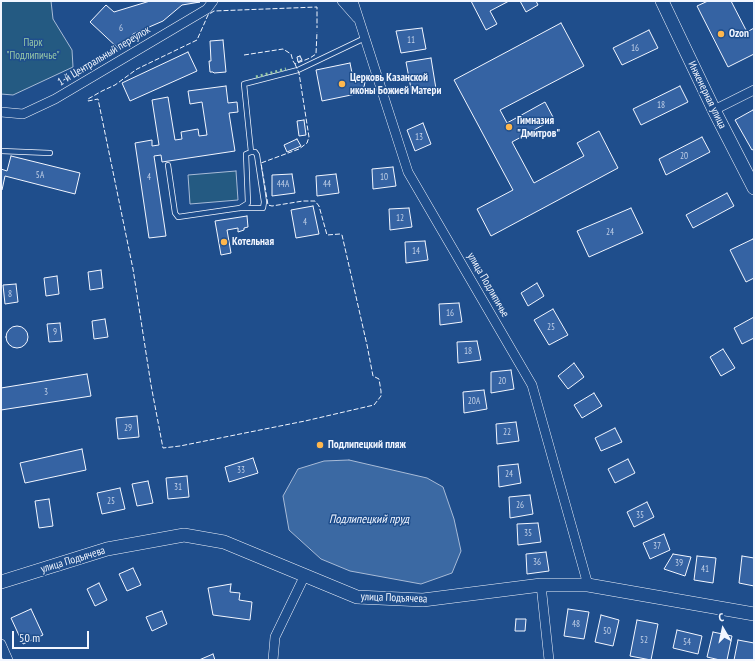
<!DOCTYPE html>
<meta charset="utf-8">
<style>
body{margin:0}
#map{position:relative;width:755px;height:661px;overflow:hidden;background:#1f4e8c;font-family:"PT Sans Narrow",sans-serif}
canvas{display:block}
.frame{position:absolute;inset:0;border:2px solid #f2f6ff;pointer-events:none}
.north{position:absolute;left:703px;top:609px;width:40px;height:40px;-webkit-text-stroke:3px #1f4e8c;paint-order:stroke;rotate:351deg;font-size:11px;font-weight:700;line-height:16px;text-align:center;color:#f2f6ff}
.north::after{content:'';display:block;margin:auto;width:14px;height:18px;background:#f2f6ff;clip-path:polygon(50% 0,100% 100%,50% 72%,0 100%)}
.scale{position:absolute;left:12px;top:631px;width:77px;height:18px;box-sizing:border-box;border:2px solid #f2f6ff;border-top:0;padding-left:5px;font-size:12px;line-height:14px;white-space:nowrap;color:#f2f6ff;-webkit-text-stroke:3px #1f4e8c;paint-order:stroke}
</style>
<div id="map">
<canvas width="755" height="661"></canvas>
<div class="frame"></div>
<div class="north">С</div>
<div class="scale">50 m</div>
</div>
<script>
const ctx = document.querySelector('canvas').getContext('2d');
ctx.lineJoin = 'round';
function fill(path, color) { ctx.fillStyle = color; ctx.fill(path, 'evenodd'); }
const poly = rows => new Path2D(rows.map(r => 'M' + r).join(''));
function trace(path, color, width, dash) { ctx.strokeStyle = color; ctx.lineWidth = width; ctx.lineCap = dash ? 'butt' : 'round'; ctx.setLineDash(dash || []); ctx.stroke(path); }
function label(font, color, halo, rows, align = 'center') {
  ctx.font = font + ' "PT Sans Narrow",sans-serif'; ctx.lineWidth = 3; ctx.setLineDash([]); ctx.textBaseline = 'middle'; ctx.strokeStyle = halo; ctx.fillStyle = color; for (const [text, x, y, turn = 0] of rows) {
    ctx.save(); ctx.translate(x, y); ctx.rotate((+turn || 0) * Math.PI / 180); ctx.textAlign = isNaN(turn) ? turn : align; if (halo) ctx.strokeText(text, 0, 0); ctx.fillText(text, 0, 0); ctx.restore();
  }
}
const green = poly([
 [1,1,51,1,53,19,72,50,73,67,13,95,1,94,1,1],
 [236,171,238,200,190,204,188,175,236,171]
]);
fill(green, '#245a82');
trace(green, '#a8bbd7', 1);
const water = poly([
 [349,460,427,478,443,487,454,519,461,551,452,573,421,584,350,571,321,559,289,530,283,496,298,469,324,461,349,460]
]);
fill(water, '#3b69a3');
trace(water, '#a8bbd7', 1);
const building = poly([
 [150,1,200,2,182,5,163,21,133,34,120,50,90,22,106,5,114,12,150,1],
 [471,1,509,1,490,11,497,24,486,30,471,1],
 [520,1,536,1,538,5,526,12,520,1],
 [708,1,731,1,747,32,754,28,754,54,728,67,697,6,708,1],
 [561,23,584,66,500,110,507,123,545,102,554,119,512,142,534,183,584,156,577,143,599,131,618,168,491,236,477,209,513,190,454,80,561,23],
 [422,28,426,49,401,53,396,31,422,28],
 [649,30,658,48,622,65,613,48,649,30],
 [223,40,226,72,214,73,213,72,210,72,209,61,211,61,210,41,223,40],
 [188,52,197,71,130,101,122,83,188,52],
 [300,56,302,60,298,62,297,57,300,56],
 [431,58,436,89,412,94,406,62,431,58],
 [350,63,353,78,363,78,365,82,364,87,356,90,356,94,322,101,316,70,350,63],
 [226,86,228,103,237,102,238,112,229,113,235,151,162,162,161,155,154,156,166,236,149,238,135,143,152,140,152,146,159,145,152,100,168,97,175,140,182,139,181,132,198,129,199,136,207,135,202,102,190,104,188,91,226,86],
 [680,86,688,102,641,125,633,109,680,86],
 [753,110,754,113,754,149,752,150,735,120,753,110],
 [304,120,306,135,299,136,297,121,304,120],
 [423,123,431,144,415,151,407,130,423,123],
 [702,137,710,152,666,175,659,159,702,137],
 [297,139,301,146,287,152,284,145,297,139],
 [11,156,80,173,75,194,5,176,2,190,1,190,1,169,7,171,11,156],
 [393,167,396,186,373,189,372,169,393,167],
 [292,174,295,193,272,196,272,175,292,174],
 [336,174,339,193,317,196,316,176,336,174],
 [727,193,734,206,693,228,686,215,727,193],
 [313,206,319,234,296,238,291,210,313,206],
 [409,208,412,227,390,230,389,209,409,208],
 [631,208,643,233,589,257,577,231,631,208],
 [247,216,248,227,244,228,244,230,238,232,238,228,227,230,231,253,221,255,215,221,247,216],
 [753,239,754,241,754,278,746,282,730,250,753,239],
 [425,241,428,260,406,263,405,242,425,241],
 [101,270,103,288,90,290,88,272,101,270],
 [57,276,59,294,46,296,44,278,57,276],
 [537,283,544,296,528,306,521,293,537,283],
 [16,284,18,302,5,304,3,285,16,284],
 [459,303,462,322,440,325,439,304,459,303],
 [553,309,568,335,549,345,534,320,553,309],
 [754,317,754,338,742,344,734,328,754,317],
 [105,319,108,337,94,339,92,321,105,319],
 [60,323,62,341,49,342,47,324,60,323],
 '6 337a11 11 0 1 1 22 0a11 11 0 1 1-22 0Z',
 [477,341,481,360,458,363,457,342,477,341],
 [723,349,735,368,721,376,710,357,723,349],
 [574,363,584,377,568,389,558,376,574,363],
 [511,370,514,389,491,393,491,372,511,370],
 [87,374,91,396,1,410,1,388,87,374],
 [484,390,487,409,464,413,463,392,484,390],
 [594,393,602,406,582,418,574,405,594,393],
 [137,416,139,437,118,439,116,418,137,416],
 [516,422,519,441,497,444,496,424,516,422],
 [615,428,622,442,601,451,595,438,615,428],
 [82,449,86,470,25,483,20,463,82,449],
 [253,458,258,473,229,482,225,467,253,458],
 [628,459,635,473,615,483,608,469,628,459],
 [518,464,521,483,499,487,498,466,518,464],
 [187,476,189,497,168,499,166,478,187,476],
 [148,481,153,503,137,506,132,484,148,481],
 [120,488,125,509,102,514,97,493,120,488],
 [530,495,533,514,510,518,509,497,530,495],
 [49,499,53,526,39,528,35,501,49,499],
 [647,502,654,517,634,527,627,512,647,502],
 [538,523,541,542,518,545,517,524,538,523],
 [664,534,670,550,650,559,643,543,664,534],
 [546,552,549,571,527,574,526,554,546,552],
 [673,554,691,557,685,576,664,569,673,554],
 [697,556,716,558,713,583,694,580,697,556],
 [742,556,754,558,754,586,739,583,742,556],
 [133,568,141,585,127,591,119,574,133,568],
 [99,583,107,600,95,606,87,589,99,583],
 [231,584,230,592,240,593,239,600,252,602,250,620,213,615,208,588,231,584],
 [31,609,43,635,23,644,11,618,31,609],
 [568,609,589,612,584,639,564,636,568,609],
 [162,611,167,624,152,631,146,617,162,611],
 [601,615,619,620,613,646,595,642,601,615],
 [516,619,526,619,525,631,515,631,516,619],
 [637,620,658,624,651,660,630,656,637,620],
 [677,630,702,636,698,654,673,648,677,630],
 [713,632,732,636,727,660,720,660,707,657,713,632],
 [738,640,754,643,754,660,734,660,738,640],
 [213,654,215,660,199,660,213,654]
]);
fill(building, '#3563a3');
trace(building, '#f2f6ff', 1);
const lane = poly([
 [1,151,50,153],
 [168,165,175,213,178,217,240,208,263,208,264,202,257,155,255,152,251,152],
 [240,208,248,203,246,154,251,152,244,84,298,70,365,38]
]);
const street = poly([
 [342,1,357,18],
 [353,1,408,172,532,385,588,585],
 [714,110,754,90],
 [1,112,23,114,55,99,207,9,213,1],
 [541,585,549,660],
 [1,644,8,660],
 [273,660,275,637,305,575]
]);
const secondary = poly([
 [662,1,714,110,754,188],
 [1,582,107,549,184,535,224,542,357,597,423,600,541,585,588,585,754,614]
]);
trace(lane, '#f2f6ff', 6);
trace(street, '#f2f6ff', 10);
trace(secondary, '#f2f6ff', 14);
trace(lane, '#1f4e8c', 4.5);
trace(street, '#1f4e8c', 9);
trace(secondary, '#1f4e8c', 13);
trace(poly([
 [256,77,286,69]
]), '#97c8a6', 3, [2, 3]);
trace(poly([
 [244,55,283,49,291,54,293,61,295,64,310,58,316,54,317,32],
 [295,64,299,73,309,137,307,143,299,149,261,163,268,205,272,206,303,201,315,201,319,206,327,235,340,234,342,235,367,345,373,376,379,379,381,391,381,396,374,405,305,421,180,446,163,448,151,385,133,269,98,99,88,101,88,99,102,91,115,85,137,69,197,40,208,15,214,11,317,7,317,28]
]), '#f2f6ff', 1, [5, 2]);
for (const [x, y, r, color] of [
 [721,34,4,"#ffb74d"],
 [342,84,4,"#ffb74d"],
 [509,127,4,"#ffb74d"],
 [224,242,4,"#ffb74d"],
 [320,445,4,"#ffb74d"]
]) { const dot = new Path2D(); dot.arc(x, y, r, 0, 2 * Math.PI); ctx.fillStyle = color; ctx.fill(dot); trace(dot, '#1f4e8c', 1.5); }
label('9px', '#c3d1e8', null, [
 ["6",121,28],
 ["11",411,40],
 ["16",635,48],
 ["18",661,105],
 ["13",419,137],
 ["20",684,156],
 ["5А",40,175],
 ["4",149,177],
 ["10",384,177],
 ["44А",283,184],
 ["44",327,184],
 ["12",400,218],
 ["4",305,222],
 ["24",610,232],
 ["14",416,251],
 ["8",10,294],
 ["16",450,313],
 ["25",551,327],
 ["9",55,332],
 ["18",468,351],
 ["20",502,381],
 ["3",46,392],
 ["20А",474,401],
 ["29",128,428],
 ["22",507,432],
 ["33",241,470],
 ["24",509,474],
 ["31",178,487],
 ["25",111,501],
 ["26",520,505],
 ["35",640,515],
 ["35",528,533],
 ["37",657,546],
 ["36",537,562],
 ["39",679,563],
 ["41",705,569],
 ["48",576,624],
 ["50",607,631],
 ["52",644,640],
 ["54",687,642]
]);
label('bold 11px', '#f2f6ff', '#1f4e8c', [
 ["Ozon",729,34],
 ["Церковь Казанской",350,78],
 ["иконы Божией Матери",350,91],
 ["Гимназия",517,121],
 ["\"Дмитров\"",517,134],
 ["Котельная",232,242],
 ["Подлипецкий пляж",328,445]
], 'left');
label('11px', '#97c8a6', '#1f4e8c', [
 ["Парк",33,43],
 ["\"Подлипичье\"",33,56]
]);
label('11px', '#f2f6ff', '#1f4e8c', [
 ["1-й Центральный переулок",104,56,-31],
 ["Инженерная улица",707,95,64],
 ["улица Подлипичье",488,285,60],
 ["улица Подъячева",73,560,-17],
 ["улица Подъячева",394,598,2]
]);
label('italic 12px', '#f2f6ff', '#1f4e8c', [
 ["Подлипецкий пруд",369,520]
]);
</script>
